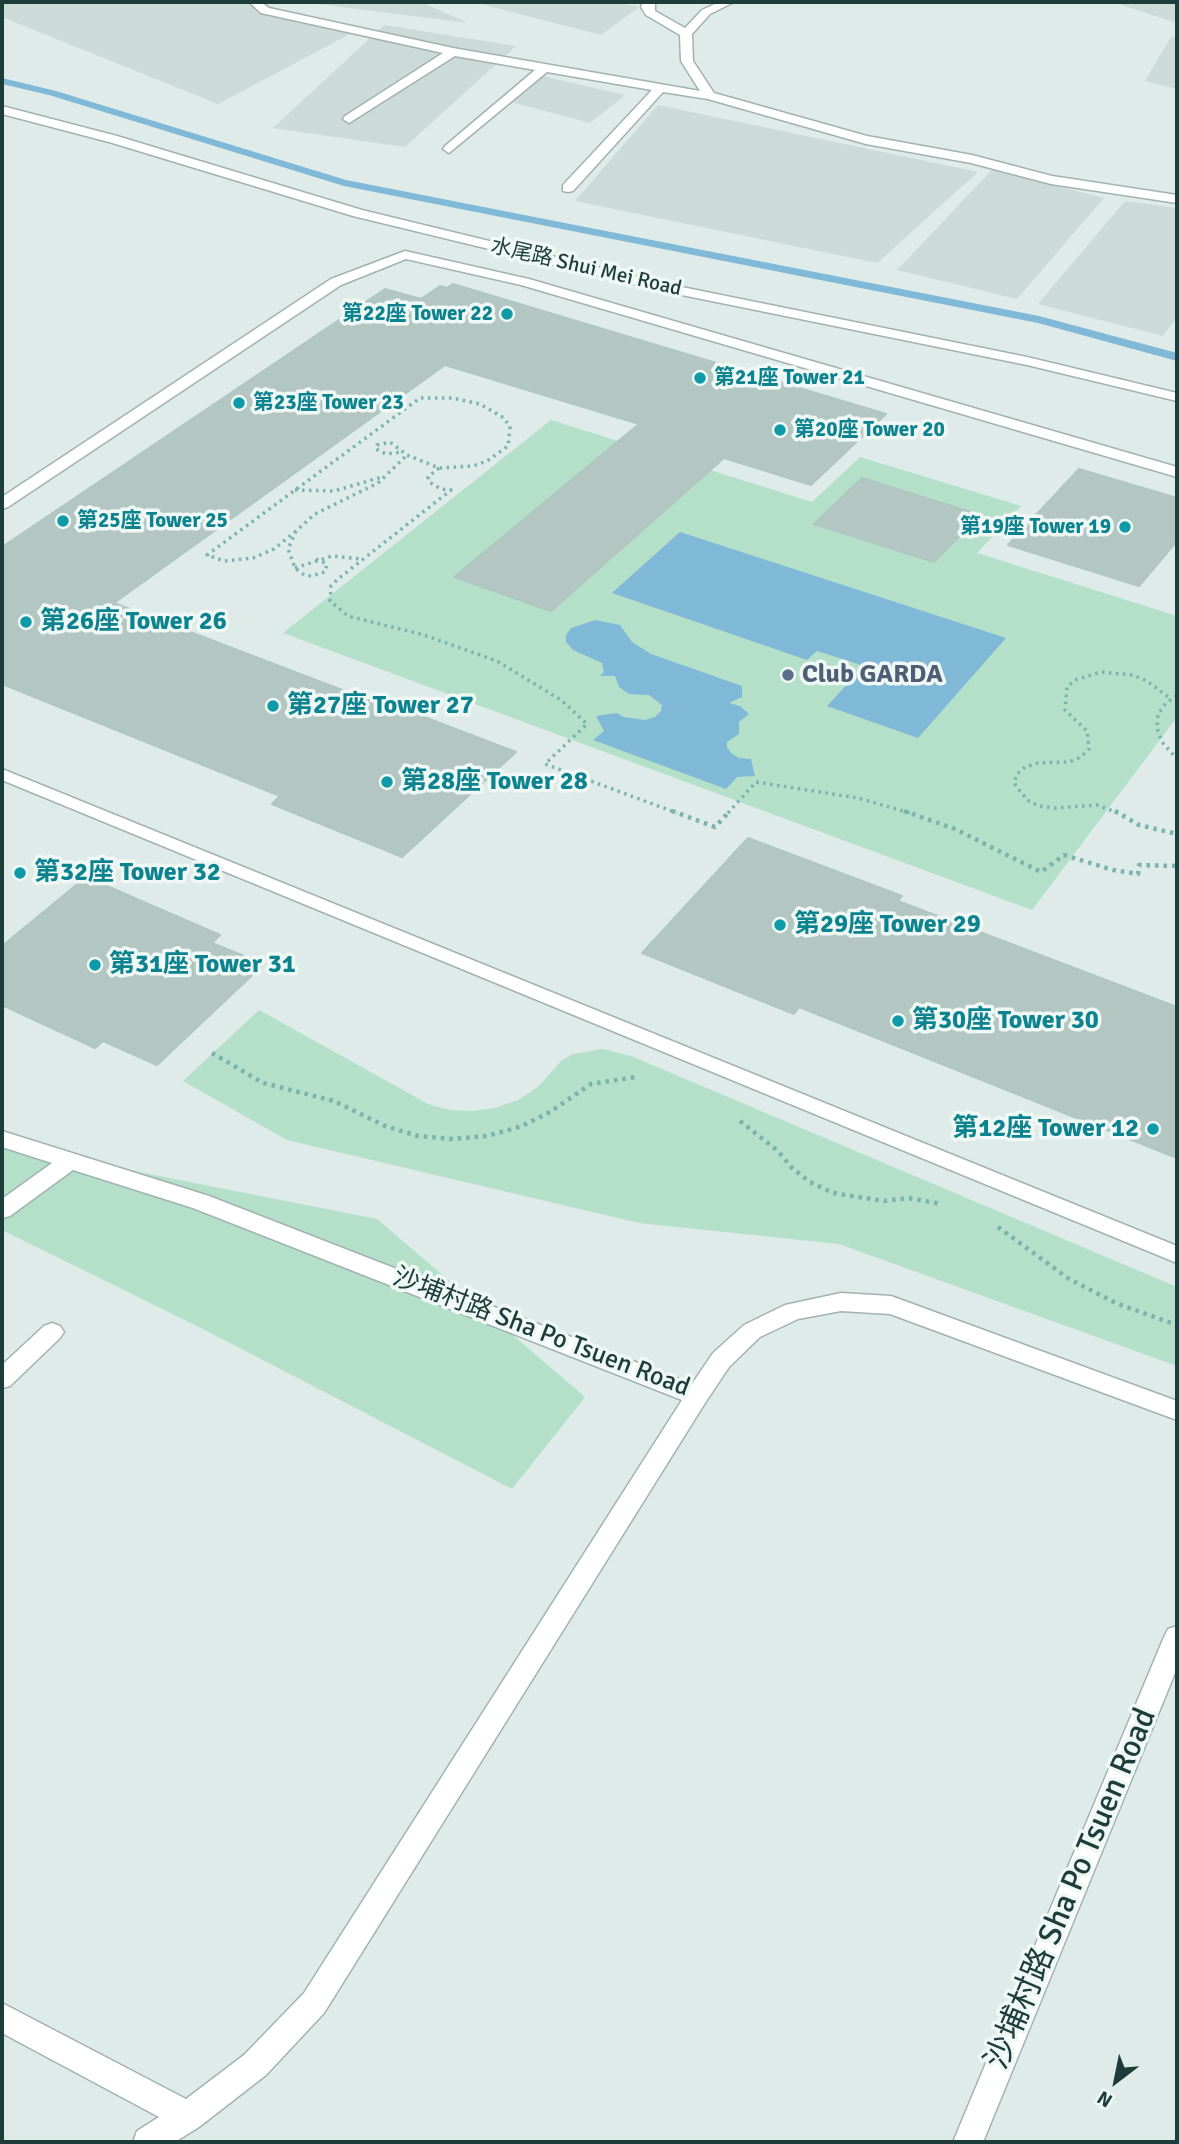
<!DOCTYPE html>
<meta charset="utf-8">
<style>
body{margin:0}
#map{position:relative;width:1179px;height:2144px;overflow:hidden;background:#deebe8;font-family:Signika,sans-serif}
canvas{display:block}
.frame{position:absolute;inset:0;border:4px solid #1e3d3a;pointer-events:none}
.north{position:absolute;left:1081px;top:2046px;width:70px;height:70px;-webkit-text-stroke:5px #eff8f5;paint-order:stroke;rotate:212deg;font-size:19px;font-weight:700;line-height:28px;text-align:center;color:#1e3d3a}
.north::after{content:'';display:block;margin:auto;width:24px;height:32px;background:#1e3d3a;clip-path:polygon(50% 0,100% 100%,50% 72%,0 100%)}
</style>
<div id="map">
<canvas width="1179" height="2144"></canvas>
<div class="frame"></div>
<div class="north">N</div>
</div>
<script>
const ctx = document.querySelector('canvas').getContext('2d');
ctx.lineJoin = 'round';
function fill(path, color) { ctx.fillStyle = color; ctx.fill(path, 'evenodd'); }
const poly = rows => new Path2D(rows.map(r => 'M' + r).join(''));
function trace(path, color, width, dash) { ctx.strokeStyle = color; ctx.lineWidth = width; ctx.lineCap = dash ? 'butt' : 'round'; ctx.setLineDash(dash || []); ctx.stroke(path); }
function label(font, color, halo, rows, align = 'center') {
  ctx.font = font + ' Signika,"Noto Sans TC",sans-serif'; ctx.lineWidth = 7; ctx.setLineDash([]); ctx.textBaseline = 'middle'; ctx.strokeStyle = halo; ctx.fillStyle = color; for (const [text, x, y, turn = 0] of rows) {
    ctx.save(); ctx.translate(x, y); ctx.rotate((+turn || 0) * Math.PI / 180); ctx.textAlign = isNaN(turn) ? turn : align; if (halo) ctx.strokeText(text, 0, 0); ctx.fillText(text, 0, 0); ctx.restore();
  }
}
fill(poly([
 [2,2,257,2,350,34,218,104,2,17],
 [303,2,421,2,468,23],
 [473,2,616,2,639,7,601,35],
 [1113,2,1177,2,1177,23],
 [384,25,516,46,405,147,273,128],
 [1171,37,1177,39,1177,89,1145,81],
 [529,73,625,95,590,123,500,99],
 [658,105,978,172,877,263,575,201],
 [992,170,1104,198,1017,299,897,270],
 [1125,201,1177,208,1177,317,1163,336,1038,304]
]), '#ccdbd7');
fill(poly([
 [551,420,812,502,860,457,1021,506,977,553,1177,616,1177,717,1032,910,283,633],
 [259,1010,428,1104,449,1110,472,1111,495,1108,518,1100,538,1087,561,1061,573,1054,603,1049,631,1056,1177,1287,1177,1366,839,1244,639,1223,287,1140,183,1081],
 [2,1145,377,1219,585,1397,512,1489,201,1328,2,1230]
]), '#b4dfc8');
fill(poly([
 [680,532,1006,638,918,738,827,706,864,666,817,651,807,660,612,593],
 [595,620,620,625,632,642,651,654,742,686,742,697,729,703,740,706,749,714,739,722,739,734,727,742,727,747,731,753,739,758,751,759,755,776,737,777,726,789,593,740,604,731,596,716,617,713,624,717,645,720,655,717,661,711,662,705,649,695,629,694,619,687,615,676,600,676,604,672,602,663,573,650,566,642,566,635,571,628]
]), '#80b9d7');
fill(poly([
 [2,78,56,91,346,180,1039,316,1177,353,1177,361,1038,323,344,186,49,95,2,84,2,78]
]), '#80b9d7');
const building = poly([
 [453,284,886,414,811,485,724,458,551,611,454,577,639,424,445,365,114,603,379,704,382,701,516,752,402,857,272,804,280,796,2,684,2,547,385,289,421,299,440,286,447,288,453,284],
 [1079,469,1177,498,1177,541,1139,586,1008,545,1079,469],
 [862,478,980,515,934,562,814,524,862,478],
 [748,838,902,896,898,901,1177,1007,1177,1158,799,1007,794,1014,642,953,748,838],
 [86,877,220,935,212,943,264,964,157,1065,103,1041,95,1048,2,1005,2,946,86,877]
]);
fill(building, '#b3c6c2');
trace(building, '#b0c6c1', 2);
const minor = poly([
 [249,2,261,2,269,8,453,48,700,91,681,61,680,35,646,15,641,7,643,2,655,2,655,11,685,28,702,10,719,2,734,2,710,14,692,34,693,61,714,93,867,136,972,155,1052,176,1177,195,1177,203,1051,184,971,163,866,144,708,99,663,92,573,191,568,192,563,191,563,185,652,90,547,72,449,153,443,149,445,146,535,70,455,56,349,123,343,119,345,116,443,53,261,13,249,2],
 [2,106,117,136,362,210,662,283,1027,357,1177,393,1177,401,1027,365,662,291,353,216,109,142,2,114,2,106],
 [405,251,529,279,1177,467,1177,477,521,285,406,259,341,285,8,507,2,509,2,497,331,279,405,251],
 [2,769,1177,1246,1177,1263,2,780,2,769],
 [2,1131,209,1196,692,1384,713,1353,744,1325,785,1305,841,1293,891,1296,1177,1401,1177,1420,890,1314,841,1311,798,1319,760,1337,729,1367,705,1403,324,2013,266,2075,199,2127,175,2142,133,2142,137,2131,159,2117,2,2033,2,2003,186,2099,244,2055,304,1993,682,1400,193,1208,73,1170,10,1216,2,1218,2,1199,52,1163,2,1147,2,1131],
 [52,1323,60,1326,64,1332,60,1338,10,1386,2,1388,2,1365,44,1326,52,1323],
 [1177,1626,1177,1668,983,2142,953,2142,1164,1637,1168,1629,1177,1626]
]);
trace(minor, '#a1b3b0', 3);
trace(poly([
 [439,468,428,477,429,482,441,489,451,490,338,579,331,586,330,601,348,616,424,635,497,661,561,700,587,724,545,764,677,813],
 [295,490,334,491,382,477],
 [296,531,274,549,253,558,224,561,207,555,420,398,452,398,480,404,504,418,510,427,508,446,487,461,473,466,439,468,407,455,390,442,377,445,376,449,386,454,401,452],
 [316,559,327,564,325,572,311,576,304,575,295,568,288,549,296,531,315,514,378,483,407,455],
 [295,568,332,556,362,559],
 [1177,696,1166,703,1158,714,1157,728,1162,742,1177,759],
 [728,813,756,782,858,798,910,813],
 [1118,813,1097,805,1055,808,1039,806,1027,800,1014,783,1017,774,1025,767,1038,763,1069,762,1081,757,1089,749,1087,731,1065,710,1067,687,1075,680,1101,672,1133,675,1147,681,1171,699]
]), '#7bb2ab', 3.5, [2.5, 4.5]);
trace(poly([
 [672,811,715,827,730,811],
 [904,811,955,829,1041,872,1064,855,1113,870,1138,874,1139,865,1177,866],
 [1115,811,1139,825,1177,834],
 [212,1053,263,1083,334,1101,385,1126,418,1136,453,1139,487,1136,522,1126,550,1112,591,1084,636,1077],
 [740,1121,778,1151,792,1168,810,1182,833,1193,884,1201,908,1198,942,1204],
 [998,1227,1069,1279,1118,1304,1177,1325]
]), '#7bb2ab', 4.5, [3.5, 5]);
fill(minor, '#fff');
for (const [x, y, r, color] of [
 [507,314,7,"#0f9aa8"],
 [700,378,7,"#0f9aa8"],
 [239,403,7,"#0f9aa8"],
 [780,430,7,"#0f9aa8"],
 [63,521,7,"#0f9aa8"],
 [1125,527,7,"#0f9aa8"],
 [26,622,7,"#0f9aa8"],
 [788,675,7,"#5c6f8a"],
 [273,706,7,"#0f9aa8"],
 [387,782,7,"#0f9aa8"],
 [20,873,7,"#0f9aa8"],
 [780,925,7,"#0f9aa8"],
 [95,965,7,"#0f9aa8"],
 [898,1021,7,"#0f9aa8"],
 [1153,1129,7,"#0f9aa8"]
]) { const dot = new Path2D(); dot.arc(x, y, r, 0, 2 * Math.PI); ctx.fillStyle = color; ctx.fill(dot); trace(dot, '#eff8f5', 2.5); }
label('21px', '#1e3d3a', '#eff8f5', [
 ["水尾路 Shui Mei Road",586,268,13]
]);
label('bold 21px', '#0d838f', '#eff8f5', [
 ["第22座 Tower 22",493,314,"right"],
 ["第21座 Tower 21",714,378],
 ["第23座 Tower 23",253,403],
 ["第20座 Tower 20",794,430],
 ["第25座 Tower 25",77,521],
 ["第19座 Tower 19",1111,527,"right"]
], 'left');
label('bold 26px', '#0d838f', '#eff8f5', [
 ["第26座 Tower 26",40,622],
 ["第27座 Tower 27",287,706],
 ["第28座 Tower 28",401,782],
 ["第32座 Tower 32",34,873],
 ["第29座 Tower 29",794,925],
 ["第31座 Tower 31",109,965],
 ["第30座 Tower 30",912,1021],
 ["第12座 Tower 12",1139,1129,"right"]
], 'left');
label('bold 26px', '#4e5e75', '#eff8f5', [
 ["Club GARDA",802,675]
], 'left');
label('26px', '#1e3d3a', '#eff8f5', [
 ["沙埔村路 Sha Po Tsuen Road",541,1333,21]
]);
label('32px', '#1e3d3a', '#eff8f5', [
 ["沙埔村路 Sha Po Tsuen Road",1072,1889,-67]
]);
</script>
